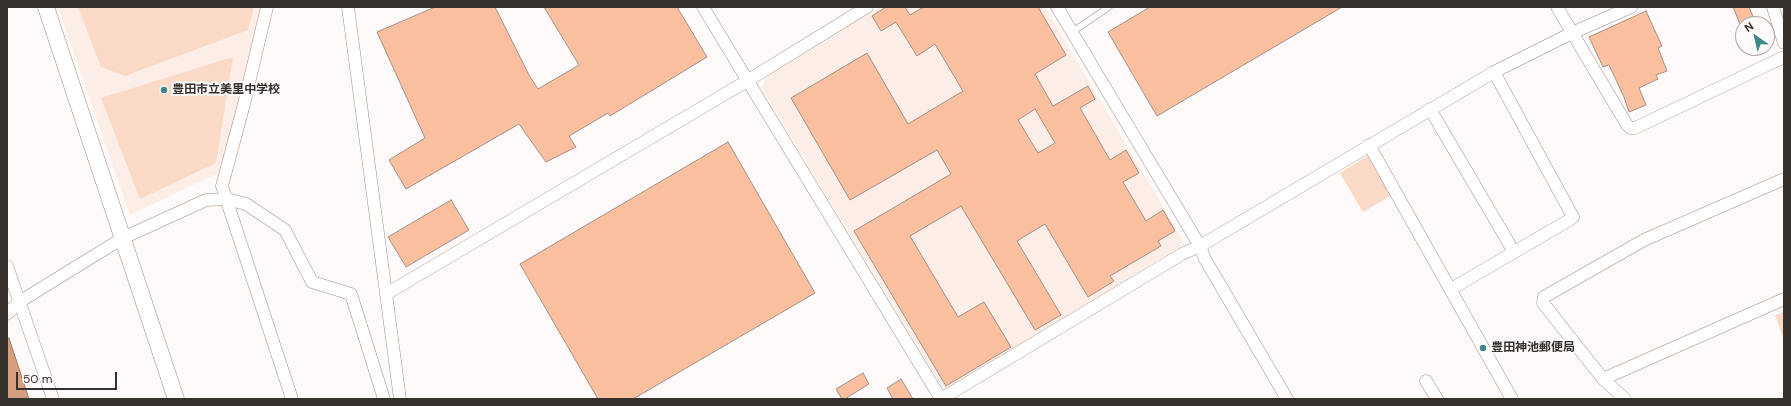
<!DOCTYPE html>
<meta charset="utf-8">
<style>
body{margin:0}
#map{position:relative;width:1791px;height:406px;overflow:hidden;background:#fefaf9;font-family:"DM Sans",sans-serif}
canvas{display:block}
.frame{position:absolute;inset:0;border:8px solid #37312e;pointer-events:none}
.north{position:absolute;left:1735px;top:16px;width:40px;height:40px;box-sizing:border-box;background:#fefaf9;border:1px solid #aeaaa8;border-radius:50%;rotate:326deg;font-size:11px;font-weight:700;line-height:16px;text-align:center;color:#37312e}
.north::after{content:'';display:block;margin:auto;width:14px;height:18px;background:#3f878b;clip-path:polygon(50% 0,100% 100%,50% 72%,0 100%)}
.scale{position:absolute;left:16px;top:372px;width:101px;height:18px;box-sizing:border-box;border:2px solid #37312e;border-top:0;padding-left:5px;font-size:12px;line-height:14px;white-space:nowrap;color:#37312e;-webkit-text-stroke:3px #fefaf9;paint-order:stroke}
</style>
<div id="map">
<canvas width="1791" height="406"></canvas>
<div class="frame"></div>
<div class="north">N</div>
<div class="scale">50 m</div>
</div>
<script>
const ctx = document.querySelector('canvas').getContext('2d');
ctx.lineJoin = 'round';
function fill(path, color) { ctx.fillStyle = color; ctx.fill(path, 'evenodd'); }
const poly = rows => new Path2D(rows.map(r => 'M' + r).join(''));
function trace(path, color, width, dash) { ctx.strokeStyle = color; ctx.lineWidth = width; ctx.lineCap = dash ? 'butt' : 'round'; ctx.setLineDash(dash || []); ctx.stroke(path); }
function label(font, color, halo, rows, align = 'center') {
  ctx.font = font + ' "DM Sans","Noto Sans JP",sans-serif'; ctx.lineWidth = 4; ctx.setLineDash([]); ctx.textBaseline = 'middle'; ctx.strokeStyle = halo; ctx.fillStyle = color; for (const [text, x, y, turn = 0] of rows) {
    ctx.save(); ctx.translate(x, y); ctx.rotate((+turn || 0) * Math.PI / 180); ctx.textAlign = isNaN(turn) ? turn : align; if (halo) ctx.strokeText(text, 0, 0); ctx.fillText(text, 0, 0); ctx.restore();
  }
}
fill(poly([
 [58,7,262,7,220,172,130,215],
 [881,7,1045,7,1182,239,1181,246,948,389,942,387,762,88,766,77]
]), '#fceee6');
fill(poly([
 [78,7,254,7,248,30,125,76,101,67],
 [233,57,216,163,140,199,101,98],
 [1369,155,1392,195,1363,212,1340,173],
 [1784,312,1784,340,1775,315]
]), '#fbd9c7');
const water = poly([
 [9,338,29,399,7,399,7,340,9,338]
]);
fill(water, '#d69d7e');
trace(water, '#a67d66', 1);
const building = poly([
 [435,7,495,7,529,75,538,89,579,65,544,7,677,7,707,57,610,116,608,113,569,136,576,147,546,162,519,124,406,189,389,160,425,138,377,32,435,7],
 [886,7,905,7,910,15,924,7,1038,7,1066,55,1035,74,1053,106,1088,86,1095,99,1080,108,1110,160,1126,150,1139,173,1123,182,1146,221,1163,210,1175,231,1158,241,1161,246,1110,276,1114,281,1088,297,1045,224,1017,241,1061,315,1035,330,961,206,910,236,958,317,984,302,1011,347,946,386,854,231,951,174,937,150,850,200,791,98,867,53,908,124,963,91,935,44,917,56,896,22,881,31,872,16,886,7],
 [1035,109,1055,143,1038,153,1018,120,1035,109],
 [1150,7,1342,7,1157,116,1108,32,1150,7],
 [1733,7,1749,7,1756,24,1740,24,1733,7],
 [1646,11,1662,46,1658,48,1667,71,1656,75,1658,79,1639,88,1646,105,1629,112,1624,97,1609,65,1603,67,1589,37,1646,11],
 [728,142,815,293,633,399,598,399,520,264,728,142],
 [451,200,469,230,406,267,388,237,451,200],
 [863,373,869,384,845,399,842,399,836,389,863,373],
 [901,379,913,399,893,399,887,388,901,379]
]);
fill(building, '#fabf9f');
trace(building, '#a09189', 1);
const lane = poly([
 [1072,32,1109,7]
]);
const street = poly([
 [267,7,244,104,222,186,292,399],
 [348,7,400,399],
 [703,7,941,399],
 [1057,7,1200,246,1205,259,1287,399],
 [1557,7,1627,125,1631,128,1635,128,1784,57],
 [1773,7,1784,43],
 [1430,109,1514,252],
 [1369,145,1512,399],
 [7,266,53,399],
 [1451,289,1571,219,1573,217,1494,72],
 [386,294,747,81,867,7],
 [7,314,19,302,123,238,206,200,227,199,246,204,285,230,312,282,351,294,384,399],
 [1603,379,1784,299],
 [1426,381,1437,399],
 [941,399,1182,254,1200,246,1494,72,1572,33,1631,7],
 [1625,399,1603,379,1543,303,1544,297,1644,240,1784,179]
]);
const secondary = poly([
 [46,7,176,399]
]);
trace(lane, '#9d8e86', 7);
trace(street, '#9d8e86', 13);
trace(secondary, '#9d8e86', 17);
trace(lane, '#fff', 6);
trace(street, '#fff', 12);
trace(secondary, '#fff', 16);
for (const [x, y, r, color] of [
 [164,90,4,"#3f878b"],
 [1483,348,4,"#3f878b"]
]) { const dot = new Path2D(); dot.arc(x, y, r, 0, 2 * Math.PI); ctx.fillStyle = color; ctx.fill(dot); trace(dot, '#fefaf9', 1.5); }
label('bold 12px', '#37312e', '#fefaf9', [
 ["豊田市立美里中学校",172,90],
 ["豊田神池郵便局",1491,348]
], 'left');
</script>
